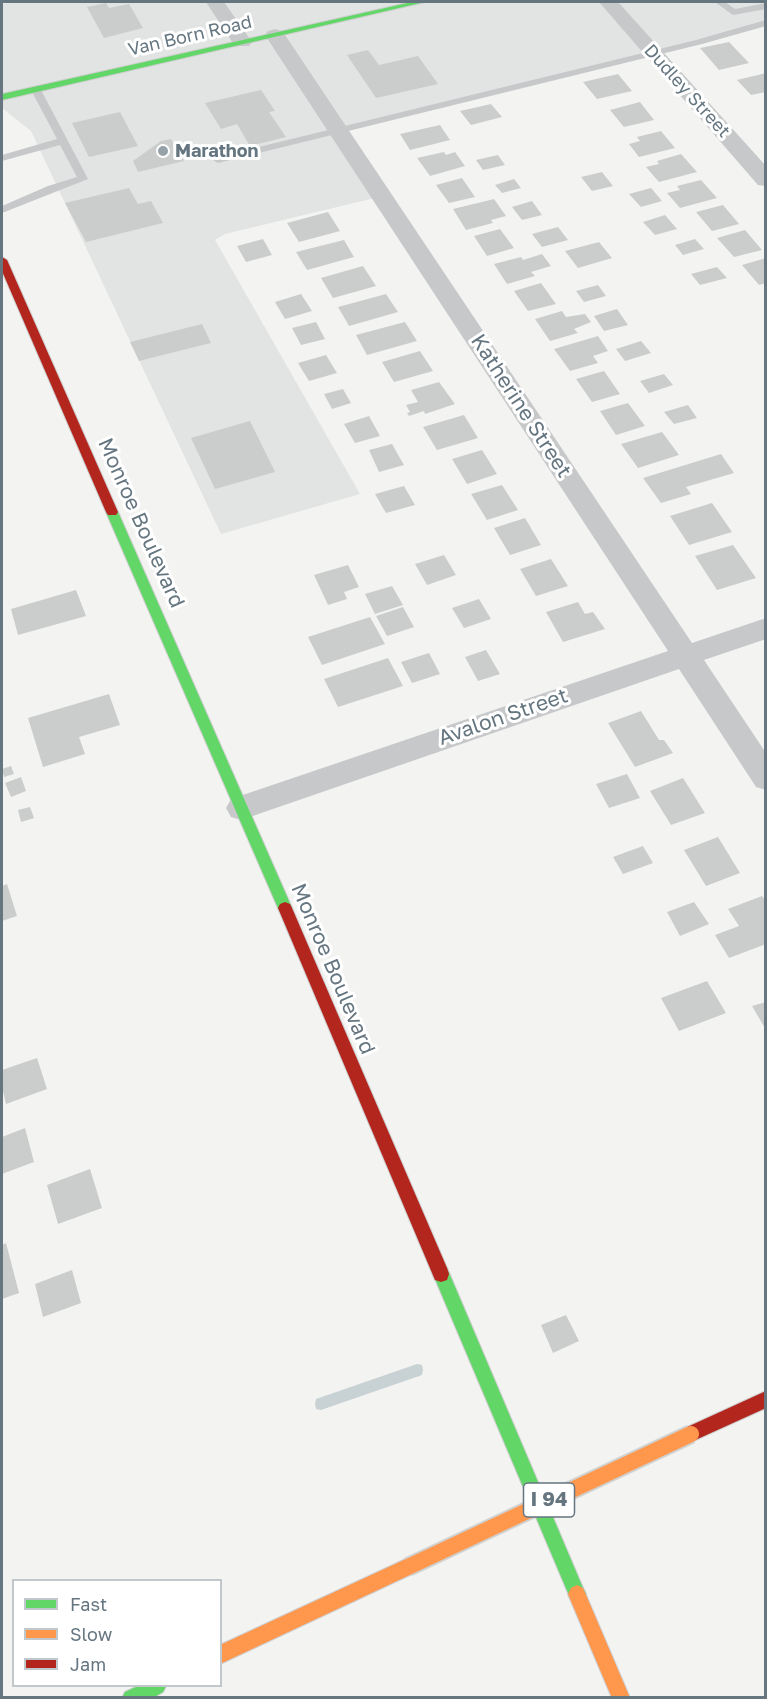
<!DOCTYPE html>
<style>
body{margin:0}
#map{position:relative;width:767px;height:1699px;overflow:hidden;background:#f3f3f2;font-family:"Golos Text",sans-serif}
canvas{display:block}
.frame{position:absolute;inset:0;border:3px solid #657680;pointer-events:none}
.legend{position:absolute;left:12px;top:1579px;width:210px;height:108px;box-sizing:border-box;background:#fff;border:2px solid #c1c8cc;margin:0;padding:8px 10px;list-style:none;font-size:18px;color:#657680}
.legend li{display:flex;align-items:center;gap:12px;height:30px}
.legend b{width:30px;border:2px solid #c1c8cc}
</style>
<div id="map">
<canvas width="767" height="1699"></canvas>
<div class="frame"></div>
<ul class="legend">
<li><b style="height:8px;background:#63d668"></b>Fast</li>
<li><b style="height:8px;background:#ff974d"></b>Slow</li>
<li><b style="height:8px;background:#b3261e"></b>Jam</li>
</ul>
</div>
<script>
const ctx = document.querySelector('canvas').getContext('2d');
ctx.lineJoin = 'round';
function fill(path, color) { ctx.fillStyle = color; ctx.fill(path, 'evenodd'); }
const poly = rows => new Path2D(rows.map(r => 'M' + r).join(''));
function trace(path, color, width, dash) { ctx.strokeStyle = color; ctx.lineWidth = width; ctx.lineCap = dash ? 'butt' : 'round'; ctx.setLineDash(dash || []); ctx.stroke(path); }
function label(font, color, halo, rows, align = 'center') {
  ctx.font = font + ' "Golos Text",sans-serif'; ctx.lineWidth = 6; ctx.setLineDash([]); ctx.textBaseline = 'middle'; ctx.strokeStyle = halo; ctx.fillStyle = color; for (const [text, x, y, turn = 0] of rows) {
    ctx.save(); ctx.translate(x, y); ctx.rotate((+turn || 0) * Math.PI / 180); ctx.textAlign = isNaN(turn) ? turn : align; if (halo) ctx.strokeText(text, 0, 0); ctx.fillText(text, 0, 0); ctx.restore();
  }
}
fill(poly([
 [13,2,765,2,766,23,338,129,383,196,225,234,215,240,360,494,221,534,31,131,2,108,2,4]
]), '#e2e3e3');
fill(poly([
 [417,1364,422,1365,423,1370,422,1375,321,1410,316,1409,315,1404,316,1399,417,1364]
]), '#c8d1d3');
fill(poly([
 [106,3,109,8,129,4,143,28,104,38,87,7],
 [729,42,749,63,719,70,700,48],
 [368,50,379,65,418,56,438,84,376,98,347,55],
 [766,73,766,92,751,95,737,80],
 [618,74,632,91,597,99,583,82],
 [261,90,275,111,269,112,286,137,250,146,237,124,221,129,205,103],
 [640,102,654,120,624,127,610,110],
 [491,104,502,117,471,125,460,111],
 [120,112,138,146,89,157,72,123],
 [440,125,450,140,410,150,400,134],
 [661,131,675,148,639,157,629,144,640,141,637,137],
 [171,139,184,161,138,172,133,161,161,141],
 [444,152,446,155,455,152,465,166,430,176,417,158],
 [681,154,697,172,659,182,646,167,659,164,657,161],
 [498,155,505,165,483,170,476,160],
 [602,172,613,186,592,191,581,177],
 [462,178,475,197,449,203,436,185],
 [514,179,521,188,502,193,495,185],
 [701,180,717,198,680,208,667,193,680,190,677,186],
 [129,188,138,204,151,201,163,223,86,242,65,203],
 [651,188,662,201,641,207,629,194],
 [494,199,506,216,491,220,493,223,466,230,453,209],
 [532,201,542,215,522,220,512,207],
 [723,205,739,224,712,231,696,212],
 [328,212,340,231,299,242,287,223],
 [665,215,677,229,655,235,643,222],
 [558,227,568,240,542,247,532,234],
 [500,229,514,248,487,256,474,236],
 [745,230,762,250,734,257,717,238],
 [263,239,272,255,246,262,237,246],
 [695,239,704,249,683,255,675,245],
 [344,240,354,257,307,270,296,252],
 [599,242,612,258,578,268,565,251],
 [542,254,551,266,531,272,535,276,507,284,494,264,521,257,523,260],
 [766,258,766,283,759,285,742,265],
 [363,266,376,286,333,298,321,278],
 [717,267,727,278,700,285,691,274],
 [541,283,556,304,528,311,514,291],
 [598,285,606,296,584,302,576,291],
 [301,294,312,311,285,319,275,302],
 [386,294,398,312,349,326,338,307],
 [617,309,628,325,604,331,594,316],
 [562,311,566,317,585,314,591,322,574,329,578,333,550,341,535,319],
 [316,322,325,339,301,345,292,328],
 [405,322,417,341,367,355,356,335],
 [202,324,211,343,139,361,130,342],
 [598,336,608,351,593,356,598,363,570,371,554,349],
 [641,341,651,353,625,361,616,349],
 [420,351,433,371,394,382,382,362],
 [326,355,337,373,309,381,298,363],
 [604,371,620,394,592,402,576,379],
 [664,374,673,385,649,393,640,381],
 [439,382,455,404,425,414,424,411,409,416,407,413,410,412,406,405,418,402,411,390],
 [343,389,351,403,332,409,324,394],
 [628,403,645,426,616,435,600,411],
 [688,405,697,418,674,424,664,412],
 [464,415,478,438,437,450,423,427],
 [369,416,380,436,355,443,344,424],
 [250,421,275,472,215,489,191,438],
 [662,432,679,455,638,468,621,444],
 [392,444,404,465,379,472,369,450],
 [482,450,497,474,467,484,452,459],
 [721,454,734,473,686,487,691,494,661,503,643,478],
 [502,485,518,510,487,520,471,494],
 [404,486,415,505,386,513,375,494],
 [712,503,732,532,689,545,670,516],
 [525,518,541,545,510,555,494,528],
 [733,545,756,578,717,590,695,556],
 [444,555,456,575,427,585,415,564],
 [551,559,568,586,536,596,520,569],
 [348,565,359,587,344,592,347,599,328,605,314,575],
 [392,586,403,605,375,614,365,594],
 [76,590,86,616,18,635,11,609],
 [479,599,491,619,464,628,452,608],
 [578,602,585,614,593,612,605,629,563,642,546,612],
 [403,607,414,627,387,636,376,616],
 [370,617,385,644,322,665,308,637],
 [486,650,500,674,478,681,465,657],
 [429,653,440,674,412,683,401,662],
 [388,658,403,686,338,707,324,679],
 [109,694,120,725,79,737,85,754,43,767,28,718],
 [641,711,659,740,664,740,673,753,635,767,608,723],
 [11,766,14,774,4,777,2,769],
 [627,774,640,798,609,808,596,784],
 [21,777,26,791,11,797,5,783],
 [683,778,705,813,671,825,650,791],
 [30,807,34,818,21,822,18,810],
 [718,837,740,873,706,886,684,850],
 [643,846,653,863,623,874,613,857],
 [7,884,17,916,2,921,2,886],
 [762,896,766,901,766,944,729,958,715,935,739,926,728,909],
 [694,902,709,924,680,936,667,912],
 [707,981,726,1013,679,1031,661,998],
 [766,1002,766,1030,752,1006],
 [37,1058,47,1089,6,1104,2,1087,2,1070],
 [25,1128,34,1162,2,1174,2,1137],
 [90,1169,102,1208,58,1224,47,1185],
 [6,1243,19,1293,2,1299,2,1245],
 [72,1270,81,1303,43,1317,35,1284],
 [566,1315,579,1341,553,1353,541,1325]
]), '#cbcdcd');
const fast = poly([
 [412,2,425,2,2,100,2,94,412,2],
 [112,508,118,512,292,908,290,912,285,914,280,912,278,908,106,512,112,508],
 [441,1266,447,1268,583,1588,586,1594,583,1600,577,1603,571,1600,433,1274,435,1268,441,1266],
 [138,1686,166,1686,163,1692,153,1698,122,1698,125,1692,138,1686]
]);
const slow = poly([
 [408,1558,414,1561,417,1567,414,1573,220,1664,220,1645,408,1558],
 [577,1585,583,1588,630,1698,612,1698,568,1594,571,1588,577,1585]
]);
const jam = poly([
 [2,257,7,260,118,512,116,515,108,515,106,512,2,271,2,257],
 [285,902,290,904,292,908,447,1268,449,1274,447,1280,441,1282,435,1280,278,908,280,904,285,902],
 [766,1391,766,1408,691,1442,685,1440,683,1434,685,1428,766,1391]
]);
trace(fast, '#cfcfd0', 2);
trace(slow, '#cfcfd0', 2);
trace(jam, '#cfcfd0', 2);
fill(poly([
 [715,2,725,2,735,9,766,3,766,9,733,15,715,2],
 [766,20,766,26,702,44,218,163,213,160,218,157,696,40,766,20],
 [36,87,41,90,88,179,2,213,2,206,48,186,77,177,60,145,2,161,2,155,57,139,31,90,36,87]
]), '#c7c8c9');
fill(poly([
 [206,2,224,2,252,42,249,46,235,46,206,2],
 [599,2,618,2,766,166,766,186,758,185,599,2],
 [275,29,282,31,285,35,692,643,766,618,766,639,704,660,766,753,766,790,756,787,679,669,241,820,231,817,226,808,231,799,668,651,265,35,268,31,275,29]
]), '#c7c8c9');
fill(fast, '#63d668');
fill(slow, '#ff974d');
fill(jam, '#b3261e');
const slowBridge = poly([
 [408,1567,691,1434]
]);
trace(slowBridge, '#d0d1d1', 20, []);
trace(slowBridge, '#ff974d', 16);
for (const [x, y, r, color] of [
 [163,151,6,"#97a2a8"]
]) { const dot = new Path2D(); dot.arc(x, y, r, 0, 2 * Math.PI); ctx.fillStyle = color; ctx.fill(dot); trace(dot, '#fff', 2); }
label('18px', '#657680', '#fff', [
 ["Van Born Road",190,36,-13],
 ["Dudley Street",687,91,48]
]);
label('bold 18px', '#657680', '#fff', [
 ["Marathon",175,151]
], 'left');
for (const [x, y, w] of [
 [549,1500,51]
]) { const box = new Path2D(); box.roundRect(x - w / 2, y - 17, w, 34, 4.5); ctx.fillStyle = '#fff'; ctx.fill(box); trace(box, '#657680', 1.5); }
label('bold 20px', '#657680', null, [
 ["I 94",549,1500]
]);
label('21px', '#657680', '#fff', [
 ["Katherine Street",521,406,57],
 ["Monroe Boulevard",141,523,66],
 ["Avalon Street",503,717,-19],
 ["Monroe Boulevard",333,969,67]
]);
</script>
